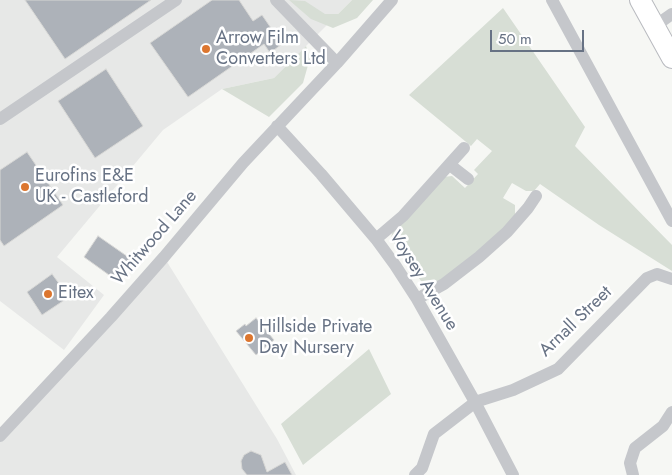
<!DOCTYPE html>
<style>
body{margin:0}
#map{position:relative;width:672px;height:475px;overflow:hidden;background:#f6f7f4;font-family:Jost,sans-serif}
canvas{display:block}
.scale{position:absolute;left:490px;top:30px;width:94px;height:22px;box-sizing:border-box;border:2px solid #677284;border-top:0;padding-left:6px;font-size:15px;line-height:18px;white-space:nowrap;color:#677284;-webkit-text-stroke:4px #fff;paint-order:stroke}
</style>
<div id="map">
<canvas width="672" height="475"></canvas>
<div class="scale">50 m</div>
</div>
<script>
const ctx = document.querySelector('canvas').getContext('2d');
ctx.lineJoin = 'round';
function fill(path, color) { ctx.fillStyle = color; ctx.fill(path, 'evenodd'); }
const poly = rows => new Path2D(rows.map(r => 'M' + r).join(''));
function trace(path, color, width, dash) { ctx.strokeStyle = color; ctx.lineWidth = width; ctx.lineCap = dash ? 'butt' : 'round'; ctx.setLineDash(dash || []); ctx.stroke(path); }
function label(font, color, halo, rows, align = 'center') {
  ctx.font = font + ' Jost,sans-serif'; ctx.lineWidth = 5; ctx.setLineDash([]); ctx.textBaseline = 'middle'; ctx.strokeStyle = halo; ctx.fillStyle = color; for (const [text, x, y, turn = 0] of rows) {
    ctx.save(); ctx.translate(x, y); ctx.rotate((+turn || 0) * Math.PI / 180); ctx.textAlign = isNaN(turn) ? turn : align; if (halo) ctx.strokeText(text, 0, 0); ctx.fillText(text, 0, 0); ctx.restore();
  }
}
fill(poly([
 [0,0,352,0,274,78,222,89,163,130,57,257,104,295,64,350,0,301],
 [164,257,277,439,296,475,0,475,0,436]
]), '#e7e8e7');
fill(poly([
 [289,0,305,1,325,14,338,14,352,0,373,0,357,18,333,28,311,19],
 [503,8,585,127,575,146,672,245,672,271,599,225,540,184,534,191,526,191,512,183,503,198,515,205,515,219,476,257,437,283,427,285,421,281,391,239,392,233,443,177,452,176,465,188,478,174,474,170,492,151,477,139,471,146,409,95],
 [306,46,310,58,303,83,269,117,222,89,274,78],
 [369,349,391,394,303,465,281,424]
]), '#d7ded5');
const building = poly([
 [25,0,151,0,65,59,25,0],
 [212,0,239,0,253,21,262,15,282,44,270,53,264,44,188,97,150,43,212,0],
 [106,69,143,126,95,158,58,101,106,69],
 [27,152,63,205,4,246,0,240,0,170,27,152],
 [98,236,131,259,116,280,84,257,98,236],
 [52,274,69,297,42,315,27,292,52,274],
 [256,318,274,340,256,355,236,331,245,324,246,326,256,318],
 [251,451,261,455,267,472,285,462,292,475,247,475,242,469,241,461,244,455,251,451]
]);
fill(building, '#adb2b9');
trace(building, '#d8d8d6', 1);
const primary = poly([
 [640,0,672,58]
]);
trace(primary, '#b8babf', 22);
trace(poly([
 [276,0,337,63],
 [552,0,672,221],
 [655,26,672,14],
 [0,119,176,0],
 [277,126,321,174,376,239,395,265,417,299,475,402,513,475],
 [450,165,468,179],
 [376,239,403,216,464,148],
 [417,299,444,284,479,257,507,232,528,208,536,196],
 [475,402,513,390,558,369,647,278,657,274,672,279],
 [0,436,111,317,164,257,243,163,337,63,392,0],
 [415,475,422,468,434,434,469,407,475,402],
 [633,475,630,463,635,448,663,426,672,412]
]), '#c5c7cb', 12);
trace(primary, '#fff', 20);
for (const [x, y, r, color] of [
 [206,49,5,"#dc762f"],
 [25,187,5,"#dc762f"],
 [48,294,5,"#dc762f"],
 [249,338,5,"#dc762f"]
]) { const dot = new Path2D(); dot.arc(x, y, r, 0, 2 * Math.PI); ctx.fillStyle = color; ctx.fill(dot); trace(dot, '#fff', 2); }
label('18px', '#677284', '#fff', [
 ["Arrow Film",216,39],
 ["Converters Ltd",216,60],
 ["Eurofins E&E",35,177],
 ["UK - Castleford",35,198],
 ["Eitex",58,294],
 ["Hillside Private",259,328],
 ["Day Nursery",259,349]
], 'left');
label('18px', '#677284', '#fff', [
 ["Whitwood Lane",155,238,-49],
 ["Voysey Avenue",423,281,58],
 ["Arnall Street",576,322,-44]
]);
</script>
